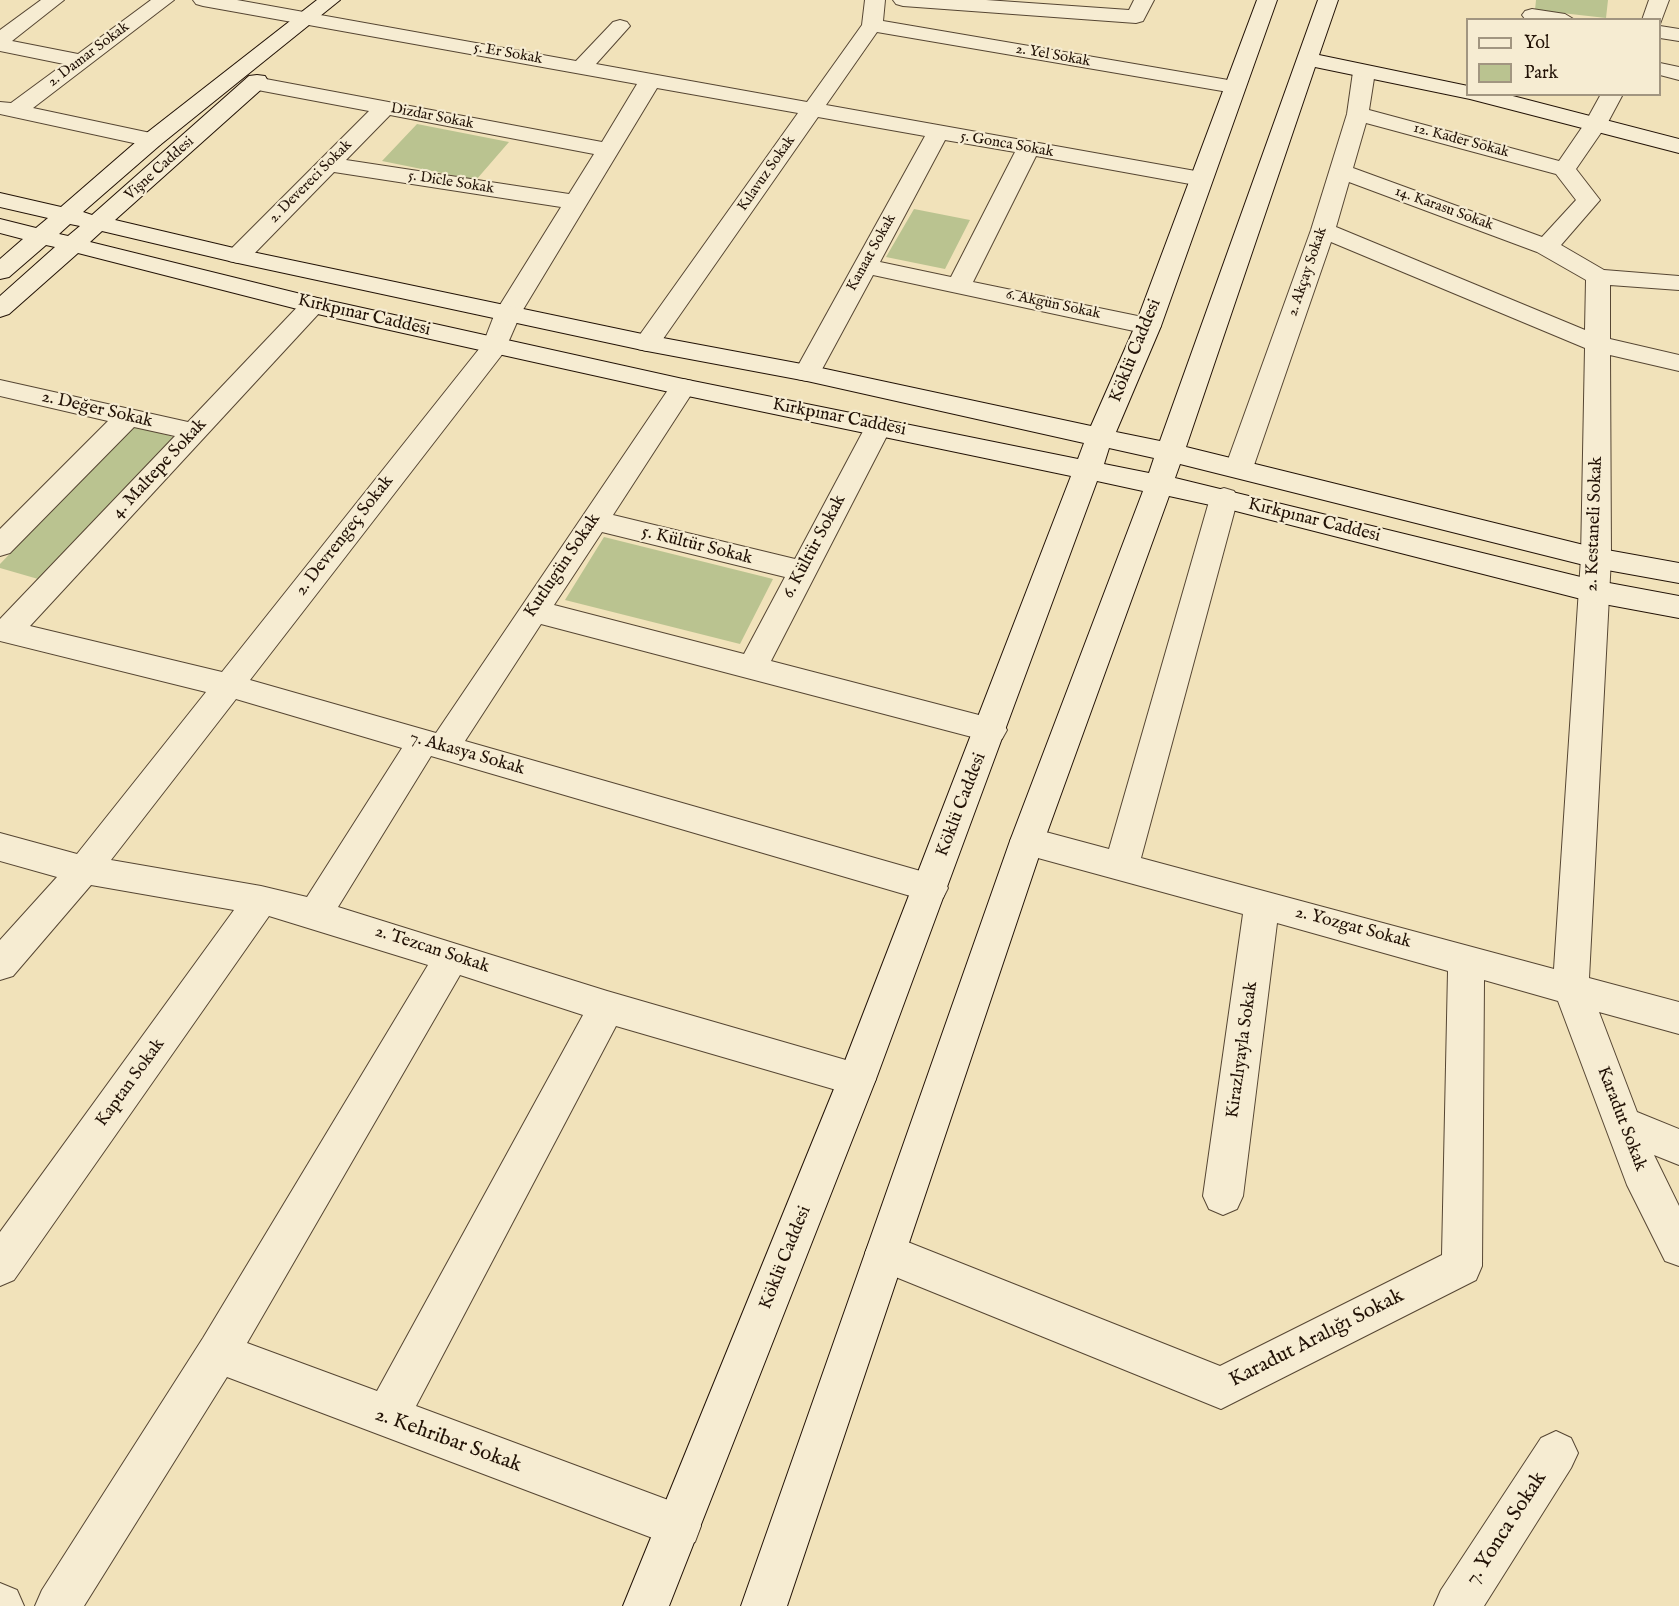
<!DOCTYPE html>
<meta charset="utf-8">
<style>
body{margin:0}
#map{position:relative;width:1679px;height:1606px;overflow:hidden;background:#f1e2ba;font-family:"IM FELL English",serif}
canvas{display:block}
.legend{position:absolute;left:1466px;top:18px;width:195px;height:78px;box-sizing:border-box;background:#f6ecd2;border:2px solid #a19580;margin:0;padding:8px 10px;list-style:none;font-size:18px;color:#221206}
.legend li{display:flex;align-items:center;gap:12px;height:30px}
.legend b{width:30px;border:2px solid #a19580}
</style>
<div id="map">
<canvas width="1679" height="1606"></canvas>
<ul class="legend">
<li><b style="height:8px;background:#f6ecd2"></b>Yol</li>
<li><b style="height:16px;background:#bac390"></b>Park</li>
</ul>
</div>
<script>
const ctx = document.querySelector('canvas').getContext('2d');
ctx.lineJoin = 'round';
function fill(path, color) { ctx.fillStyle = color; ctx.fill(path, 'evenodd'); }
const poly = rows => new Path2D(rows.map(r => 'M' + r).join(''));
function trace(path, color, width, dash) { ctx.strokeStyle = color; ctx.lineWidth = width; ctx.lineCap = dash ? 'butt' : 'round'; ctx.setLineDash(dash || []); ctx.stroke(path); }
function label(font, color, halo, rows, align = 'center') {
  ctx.font = font + ' "IM FELL English",serif'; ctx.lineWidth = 4.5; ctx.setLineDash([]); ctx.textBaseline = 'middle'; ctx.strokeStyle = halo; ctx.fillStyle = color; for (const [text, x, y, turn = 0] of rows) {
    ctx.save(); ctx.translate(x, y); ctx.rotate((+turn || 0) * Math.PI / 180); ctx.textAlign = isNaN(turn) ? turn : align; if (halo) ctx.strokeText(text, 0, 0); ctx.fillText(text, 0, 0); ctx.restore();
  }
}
fill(poly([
 [1536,0,1608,0,1606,18,1535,10],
 [417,124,509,142,476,180,382,161],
 [914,209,970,220,945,269,886,257],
 [133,426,178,438,45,581,0,568,0,564],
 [604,537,773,579,740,644,565,600]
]), '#bac390');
const minor = poly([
 [41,0,64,0,12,41,78,54,151,0,174,0,33,108,160,135,163,140,160,145,152,147,0,114,0,102,11,103,64,64,0,51,0,30,41,0],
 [193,0,237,0,576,61,613,22,620,20,627,22,630,26,596,64,807,102,862,25,865,0,885,0,883,21,1234,81,1242,82,1245,87,1242,92,1234,93,877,32,826,105,1201,172,1209,174,1213,179,1209,184,1201,186,1036,156,973,282,1157,320,1161,326,1157,332,1148,334,873,275,820,373,816,379,807,381,798,379,794,373,925,136,818,117,656,349,647,351,638,349,634,343,798,113,657,88,521,313,504,352,250,680,436,733,674,381,683,379,692,381,696,387,613,515,795,559,869,420,879,417,889,420,892,426,771,661,1002,721,1007,730,1002,739,991,742,541,624,465,741,931,874,943,878,948,888,943,898,931,902,431,756,338,907,607,991,870,1067,876,1079,870,1091,857,1096,616,1026,416,1406,695,1510,701,1526,695,1542,679,1548,227,1377,84,1606,35,1606,42,1590,203,1338,428,965,269,916,14,1280,0,1286,0,1232,234,910,91,885,13,976,0,980,0,940,57,877,0,861,0,833,77,854,206,692,0,641,0,619,175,436,134,427,10,553,0,556,0,529,108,421,0,396,0,380,188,422,304,300,313,297,322,300,326,305,322,310,30,626,222,672,483,344,495,313,561,207,334,172,247,261,238,263,229,261,226,256,229,251,369,111,247,88,244,83,247,78,255,77,602,142,637,84,203,6,196,4,193,0],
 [390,115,594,154,569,194,346,160,390,115],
 [945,140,1015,152,951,277,880,262,945,140],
 [602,532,785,577,744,654,554,605,602,532],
 [236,699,402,748,307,897,261,886,111,860,236,699],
 [460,975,583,1015,377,1391,247,1343,460,975],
 [893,0,986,0,1129,10,1134,0,1154,0,1143,21,1136,23,903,6,896,4,893,0],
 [1649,0,1669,0,1660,24,1660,20,1642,20,1649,0],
 [1532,9,1565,14,1575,20,1525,19,1522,15,1525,11,1532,9],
 [1660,26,1679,29,1679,41,1660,38,1660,26],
 [1660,63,1679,67,1679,80,1660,75,1660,63],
 [1364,66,1372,67,1375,72,1369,110,1559,161,1585,123,1601,94,1623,94,1607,124,1576,169,1600,200,1561,245,1604,270,1679,276,1679,290,1610,285,1610,339,1679,355,1679,371,1610,355,1611,558,1589,978,1679,1002,1679,1034,1599,1012,1637,1112,1679,1129,1679,1165,1654,1155,1679,1206,1679,1266,1665,1261,1627,1185,1558,1001,1484,980,1482,1266,1476,1280,1221,1409,871,1267,865,1253,871,1239,885,1233,1220,1366,1442,1255,1448,971,1277,923,1243,1196,1237,1209,1223,1215,1209,1209,1203,1196,1243,914,1027,855,1015,851,1010,841,1015,831,1027,827,1109,849,1210,498,1214,491,1224,488,1234,491,1238,498,1141,858,1554,969,1581,558,1585,348,1331,242,1253,468,1249,475,1239,477,1229,475,1225,468,1311,230,1347,114,1353,72,1356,67,1364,66],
 [1366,123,1556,174,1576,200,1542,237,1353,168,1366,123],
 [1349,182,1537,252,1586,280,1585,330,1336,227,1349,182],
 [1556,1431,1571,1438,1578,1453,1571,1468,1484,1606,1434,1606,1441,1590,1541,1438,1556,1431],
 [0,1583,17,1590,24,1606,0,1606,0,1583]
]);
const secondary = poly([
 [317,0,340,0,160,145,83,212,92,215,249,76,257,75,265,76,268,81,265,86,115,220,238,249,647,335,807,365,1091,426,1135,326,1257,0,1277,0,1161,326,1116,432,1160,441,1318,0,1338,0,1319,55,1468,86,1468,94,1505,94,1679,139,1679,153,1470,99,1315,67,1186,447,1596,548,1679,563,1679,583,1596,568,1180,464,1175,478,1593,580,1679,596,1679,618,1593,602,1224,508,1169,496,1044,841,787,1606,741,1606,1010,841,1143,491,1097,481,876,1079,669,1606,623,1606,838,1079,1071,476,683,395,313,313,78,253,9,314,0,317,0,296,55,247,46,245,9,277,0,279,0,259,23,239,0,233,0,219,36,228,48,218,0,207,0,193,61,207,144,135,317,0],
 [70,224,80,226,68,236,59,234,70,224],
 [102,231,238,263,647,351,807,381,1084,443,1078,459,683,379,313,297,90,242,102,231],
 [1109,448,1154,458,1149,473,1104,464,1109,448]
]);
trace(minor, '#564633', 2);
trace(secondary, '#221206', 2);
fill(minor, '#f6ecd2');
fill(secondary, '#f6ecd2');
label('15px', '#221206', '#f6ecd2', [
 ["5. Er Sokak",508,54,10],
 ["2. Damar Sokak",89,55,-37],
 ["2. Yel Sokak",1053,56,10],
 ["Dizdar Sokak",432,117,11],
 ["12. Kader Sokak",1461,141,15],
 ["5. Gonca Sokak",1007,145,10],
 ["Vişne Caddesi",160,169,-42],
 ["Kılavuz Sokak",767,174,-55],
 ["2. Devereci Sokak",311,182,-45],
 ["5. Dicle Sokak",451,183,9],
 ["14. Karasu Sokak",1444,209,20],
 ["Kanaat Sokak",872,253,-61],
 ["2. Akçay Sokak",1308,272,-71],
 ["6. Akgün Sokak",1053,305,12]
]);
label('18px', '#221206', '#f6ecd2', [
 ["Kırkpınar Caddesi",364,316,13],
 ["Köklü Caddesi",1136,351,-68],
 ["2. Değer Sokak",97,410,13],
 ["Kırkpınar Caddesi",839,418,11],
 ["4. Maltepe Sokak",160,469,-47],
 ["Kırkpınar Caddesi",1314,521,14],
 ["2. Kestaneli Sokak",1595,524,-88],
 ["2. Devrengeç Sokak",345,536,-52],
 ["5. Kültür Sokak",697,546,14],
 ["6. Kültür Sokak",815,547,-62],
 ["Kutlugün Sokak",563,566,-56],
 ["7. Akasya Sokak",467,754,16],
 ["Köklü Caddesi",962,805,-69],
 ["2. Yozgat Sokak",1353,928,15],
 ["2. Tezcan Sokak",432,950,18],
 ["Kirazlıyayla Sokak",1243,1050,-82],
 ["Kaptan Sokak",131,1083,-54],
 ["Karadut Sokak",1621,1119,69],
 ["Köklü Caddesi",786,1258,-68]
]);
label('21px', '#221206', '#f6ecd2', [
 ["Karadut Aralığı Sokak",1317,1339,-27],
 ["2. Kehribar Sokak",448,1441,20],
 ["7. Yonca Sokak",1507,1529,-57]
]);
</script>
